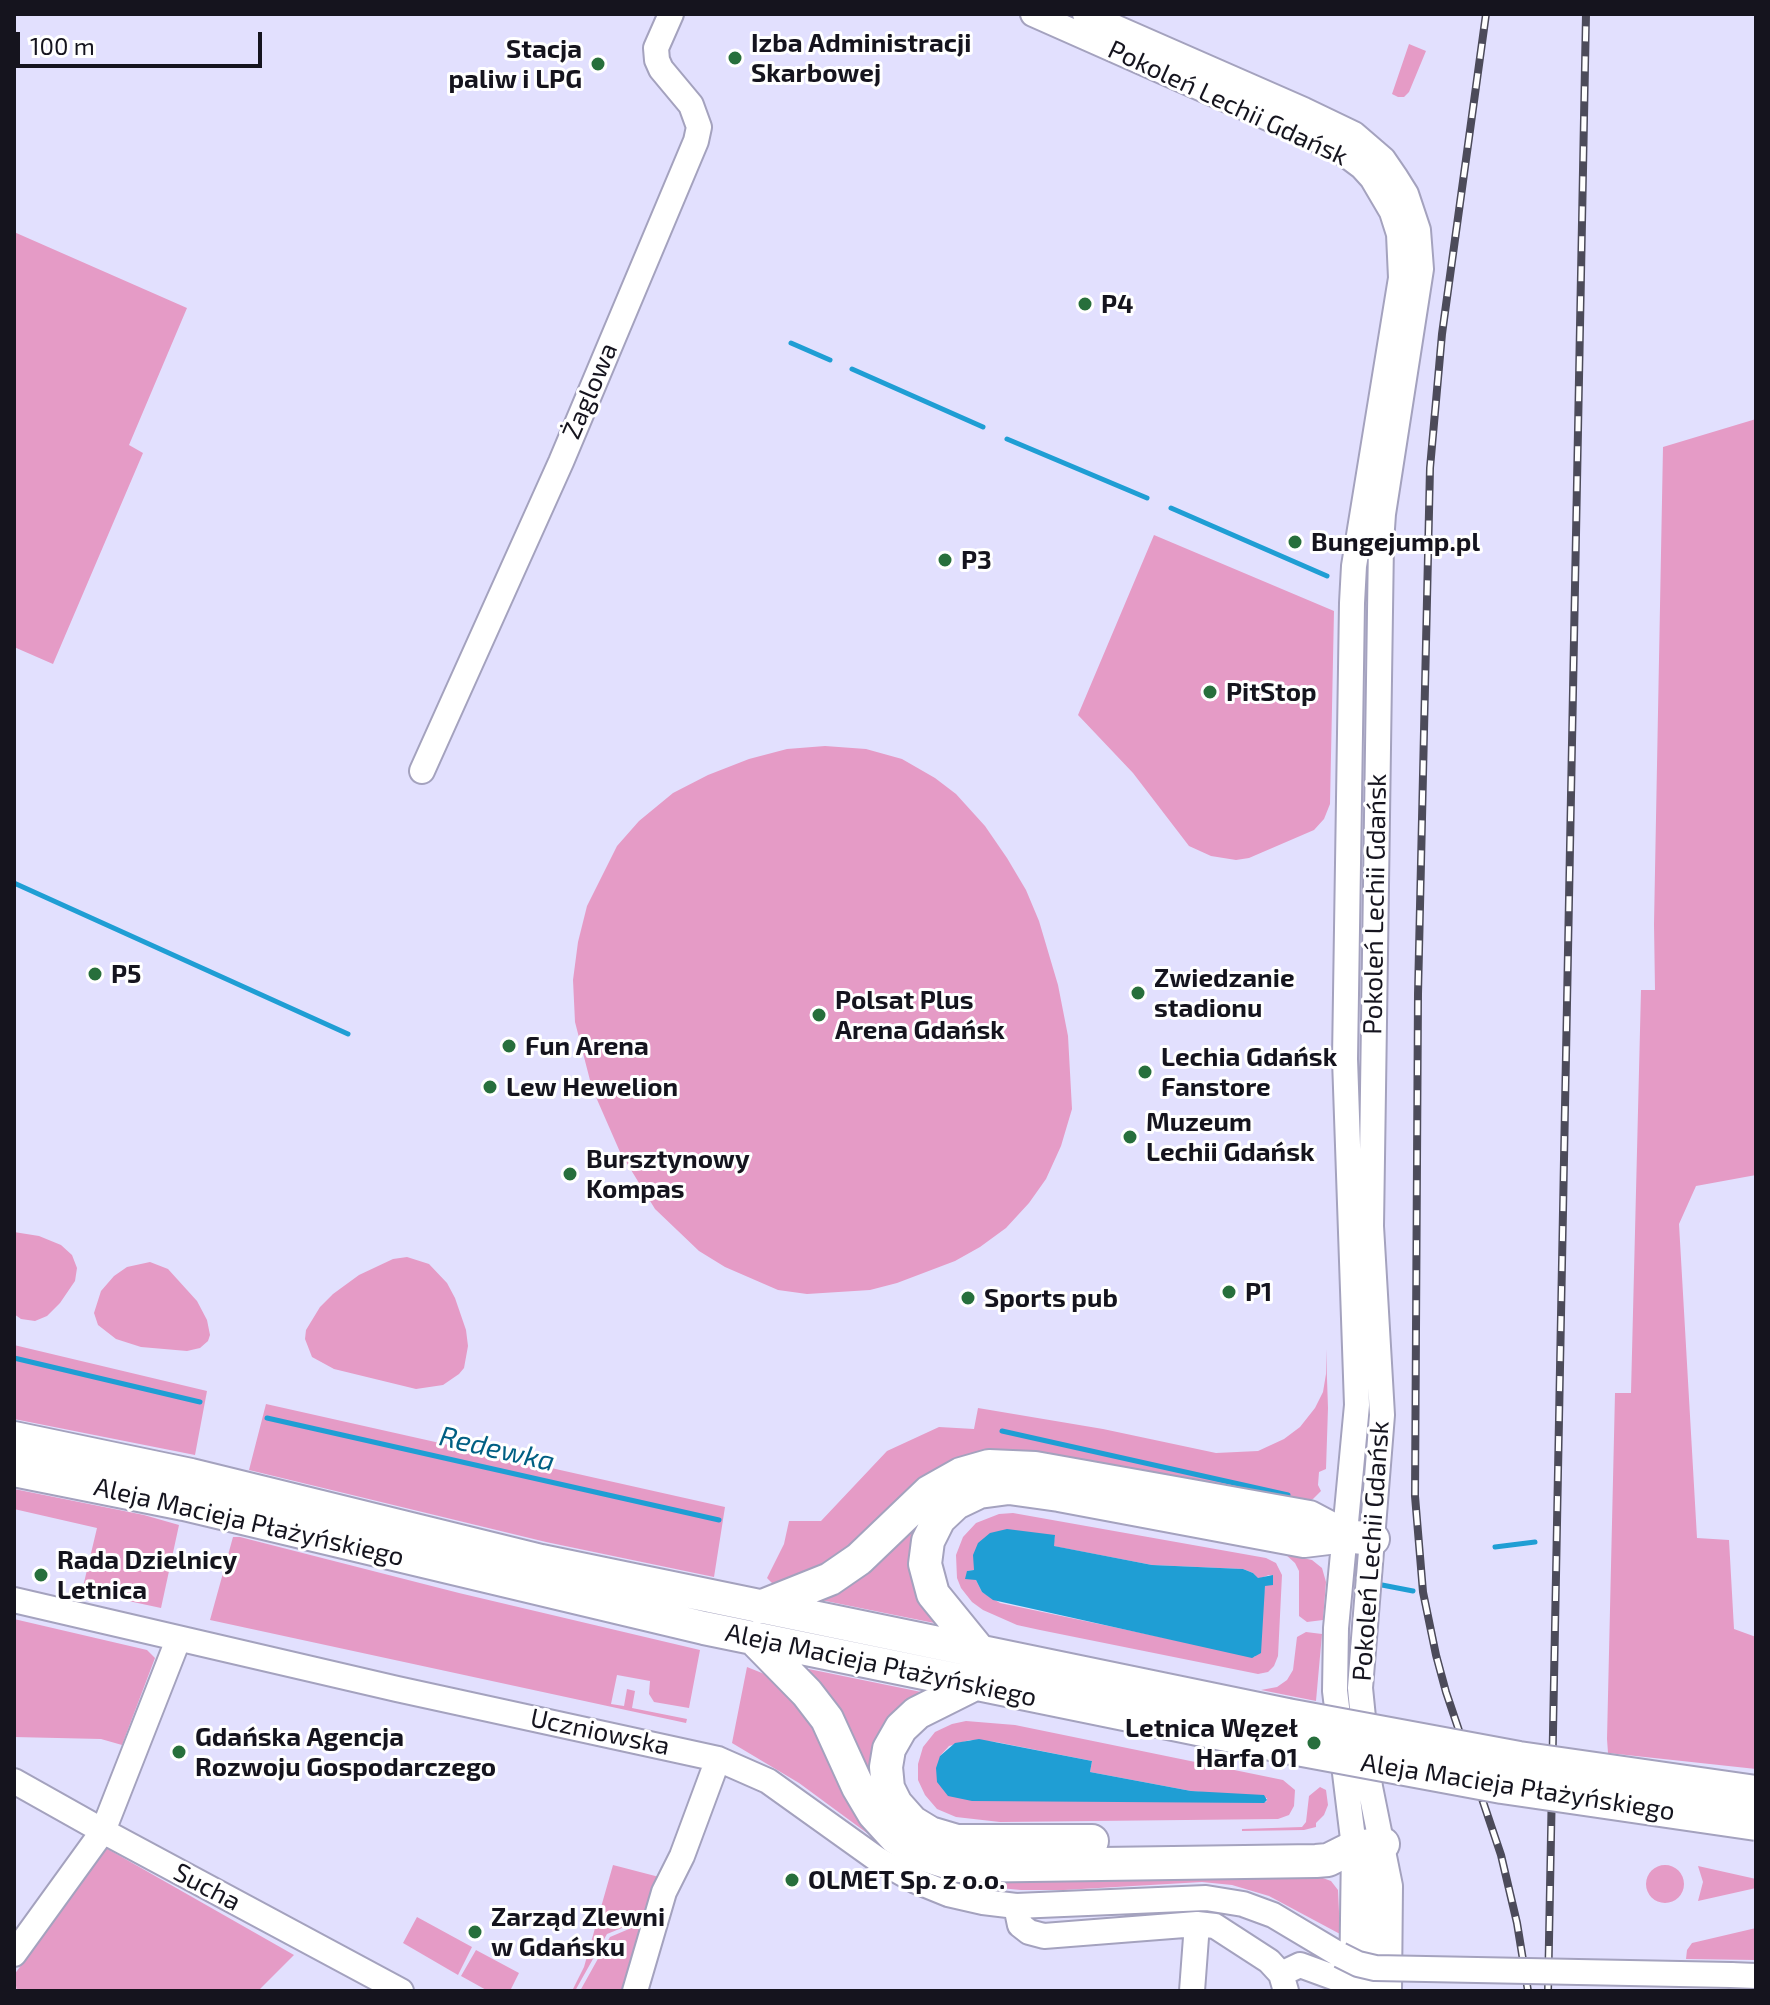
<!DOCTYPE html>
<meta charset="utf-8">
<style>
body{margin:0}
#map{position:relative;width:1770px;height:2005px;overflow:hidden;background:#e2e0fe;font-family:"Exo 2",sans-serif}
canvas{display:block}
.frame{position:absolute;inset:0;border:16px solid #15141e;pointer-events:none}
.scale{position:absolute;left:16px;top:32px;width:246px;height:36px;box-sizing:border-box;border:4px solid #15141e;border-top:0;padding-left:10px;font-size:24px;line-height:28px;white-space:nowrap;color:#15141e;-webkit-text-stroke:6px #fff;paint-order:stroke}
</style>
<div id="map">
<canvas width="1770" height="2005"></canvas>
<div class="frame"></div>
<div class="scale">100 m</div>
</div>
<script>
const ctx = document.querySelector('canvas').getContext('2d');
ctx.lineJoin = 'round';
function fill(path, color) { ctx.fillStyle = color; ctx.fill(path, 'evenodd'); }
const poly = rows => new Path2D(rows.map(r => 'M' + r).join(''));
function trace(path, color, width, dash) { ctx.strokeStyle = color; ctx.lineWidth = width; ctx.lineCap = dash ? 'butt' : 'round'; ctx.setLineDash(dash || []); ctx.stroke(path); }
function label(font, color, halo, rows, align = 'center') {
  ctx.font = font + ' "Exo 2",sans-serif'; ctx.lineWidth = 6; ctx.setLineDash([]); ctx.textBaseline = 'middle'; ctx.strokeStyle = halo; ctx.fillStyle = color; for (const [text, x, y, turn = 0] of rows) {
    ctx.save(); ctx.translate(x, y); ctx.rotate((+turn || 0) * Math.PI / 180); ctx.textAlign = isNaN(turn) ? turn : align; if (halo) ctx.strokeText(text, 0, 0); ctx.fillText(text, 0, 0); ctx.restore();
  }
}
fill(poly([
 [1409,44,1426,51,1409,92,1404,97,1398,97,1392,94],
 [14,232,187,308,129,445,143,453,53,664,14,647],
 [1756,419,1756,1175,1696,1186,1679,1224,1697,1538,1729,1540,1734,1629,1756,1637,1756,1769,1608,1753,1607,1739,1615,1393,1631,1393,1641,990,1655,990,1654,924,1663,447],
 [1154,535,1334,611,1330,804,1324,819,1314,830,1249,858,1236,860,1211,856,1189,846,1133,773,1078,715],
 [825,746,866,749,902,759,935,778,956,794,985,826,1007,858,1026,890,1039,921,1058,985,1068,1036,1072,1109,1061,1146,1046,1179,1029,1203,1006,1228,980,1247,955,1261,897,1283,870,1290,807,1294,778,1290,725,1267,699,1251,655,1209,620,1152,592,1088,575,1022,573,980,578,942,587,906,617,846,639,821,673,793,708,775,749,759,787,749],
 [14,1232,39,1236,61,1245,72,1255,77,1268,75,1281,60,1303,47,1316,35,1321,21,1319,14,1314],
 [407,1257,429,1264,447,1283,455,1298,466,1330,468,1346,464,1368,459,1374,443,1385,416,1389,334,1369,312,1357,305,1339,306,1330,320,1307,333,1294,359,1275,393,1259],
 [150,1262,168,1269,197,1301,207,1320,210,1335,208,1341,200,1348,187,1351,141,1347,116,1339,98,1325,94,1313,101,1291,114,1276,127,1267],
 [14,1345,207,1391,195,1455,14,1419],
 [1326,1349,1328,1408,1326,1469,1319,1472,1318,1485,1321,1491,1313,1499,1305,1501,1029,1459,846,1557,781,1583,772,1583,767,1578,784,1544,789,1521,821,1521,887,1451,939,1427,974,1429,978,1408,1103,1429,1216,1453,1258,1451,1284,1439,1300,1427,1315,1408,1323,1392,1326,1374],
 [266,1404,725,1507,714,1577,546,1542,249,1470],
 [1006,1474,1046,1478,1302,1526,1301,1530,1038,1481,991,1479,964,1486,945,1499,932,1512,919,1538,917,1565,919,1583,930,1605,949,1626,806,1597,832,1588,856,1572,923,1509,954,1487,974,1478],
 [14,1489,144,1515,179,1525,161,1608,82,1591,97,1528,14,1509],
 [1013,1513,1266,1558,1276,1563,1282,1575,1278,1656,1274,1666,1268,1672,1258,1674,1040,1630,1017,1625,983,1610,972,1602,961,1588,957,1578,956,1555,963,1537,976,1523,999,1514],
 [1055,1536,1053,1546,1152,1565,1243,1569,1253,1573,1258,1579,1269,1575,1273,1576,1273,1585,1265,1585,1255,1657,1000,1603,982,1592,976,1580,967,1571,974,1570],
 [233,1537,240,1537,459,1593,700,1650,689,1708,654,1702,649,1694,650,1681,617,1675,611,1704,624,1706,627,1689,635,1691,632,1708,687,1719,686,1723,210,1620],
 [1285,1554,1312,1560,1322,1568,1326,1582,1323,1620,1307,1622,1299,1616,1299,1571,1295,1563],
 [14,1619,147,1650,155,1658,122,1745,101,1739,14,1737],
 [1306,1632,1322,1634,1316,1701,1261,1690,1277,1687,1287,1680,1293,1670,1297,1637],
 [789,1665,936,1695,877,1771,974,1855,913,1839],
 [747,1667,767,1675,798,1699,886,1847,799,1783,732,1743],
 [966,1721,1015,1725,1283,1780,1295,1790,1294,1806,1289,1815,1278,1819,1000,1822,956,1817,937,1809,925,1795,918,1780,918,1764,923,1747,935,1732,952,1724],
 [970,1740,996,1742,1092,1761,1090,1772,1191,1791,1267,1798,1267,1800,1266,1802,940,1756,949,1746],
 [1320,1787,1326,1790,1328,1805,1324,1815,1316,1823,1316,1827,1304,1830,1242,1831,1242,1829,1302,1827,1306,1822,1309,1796],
 [106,1848,294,1955,258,1991,17,1991,14,1975],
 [613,1865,663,1878,649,1917,607,1934,575,1991,572,1991,584,1967],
 '1646 1884a19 19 0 1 1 38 0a19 19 0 1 1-38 0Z',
 [1698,1866,1756,1879,1756,1888,1698,1901,1703,1882],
 [1320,1872,1320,1877,1331,1881,1338,1890,1340,1934,1269,1896,1232,1885,1202,1882,1064,1890,1021,1890,978,1886,938,1875],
 [417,1917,472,1947,458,1975,403,1943],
 [648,1921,628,1991,580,1991,610,1937],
 [1756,1928,1756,1960,1686,1959,1687,1950,1692,1943],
 [476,1950,519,1973,510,1991,488,1991,461,1976]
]), '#e59bc6');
fill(poly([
 [1007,1529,1055,1535,1054,1546,1152,1565,1243,1569,1253,1573,1258,1578,1273,1575,1273,1585,1265,1586,1261,1653,1252,1658,993,1600,982,1592,976,1580,965,1579,967,1571,974,1570,973,1555,978,1543,990,1533],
 [979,1739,1092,1761,1090,1772,1191,1791,1264,1795,1267,1800,1264,1803,972,1801,948,1796,937,1782,936,1768,940,1756,955,1743]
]), '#1f9ed4');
trace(poly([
 [791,343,830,360],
 [852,369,983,427],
 [1007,439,1147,498],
 [1171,508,1327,576],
 [14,883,348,1034],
 [14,1358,200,1402],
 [267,1418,719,1520],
 [1002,1431,1288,1495],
 [1495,1547,1535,1542],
 [1382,1585,1413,1591]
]), '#1f9ed4', 5);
const minor = poly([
 [1033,14,1338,149,1362,167,1372,178,1392,212,1399,234,1401,278,1354,566,1352,603,1345,1059,1357,1405,1336,1628,1335,1691,1354,1847,1352,1991],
 [1085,14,1304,110,1354,134,1383,159,1396,178,1406,194,1418,230,1421,269,1383,514,1381,543,1371,1226,1382,1415,1360,1688,1370,1787,1390,1886,1389,1991],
 [422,771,561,462,696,141,699,127,691,105,661,69,657,60,656,48,671,14],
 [14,1600,397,1689,718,1759,768,1781,877,1859,916,1881,948,1894,983,1902,1016,1906,1206,1898,1243,1904,1273,1915,1340,1955],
 [14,1781,103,1831,401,1991],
 [1359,1856,1365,1867,1370,1887,1369,1991],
 [1016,1906,1020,1925,1029,1932,1044,1936,1197,1924,1215,1926,1269,1961,1281,1974,1286,1991],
 [14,1954,103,1831,178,1640],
 [1281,1974,1300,1965,1352,1984],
 [1731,1975,1756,1976],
 [635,1991,664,1892,682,1856,718,1759],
 [1192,1991,1197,1924]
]);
const major = poly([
 [14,1438,191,1475,541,1561,1287,1715],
 [14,1470,184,1504,704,1628,1281,1746],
 [760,1607,830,1579,859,1559,929,1492,961,1474,989,1466,1035,1468,1309,1517,1345,1536],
 [753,1638,807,1693,827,1719,858,1787,874,1814,895,1837,921,1854,959,1866,1316,1861,1328,1860,1354,1847,1383,1844],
 [981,1653,933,1594,925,1564,928,1541,939,1519,956,1503,979,1492,1009,1488,1059,1495,1304,1541,1345,1536,1373,1539],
 [975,1684,917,1713,901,1728,889,1749,886,1767,888,1788,896,1804,912,1822,930,1833,957,1841,1092,1841]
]);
trace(minor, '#a4a2be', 28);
trace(major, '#a4a2be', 36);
trace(minor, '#fff', 24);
trace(major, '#fff', 32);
const rail = poly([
 [1486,14,1442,334,1430,468,1418,994,1415,1496,1423,1592,1436,1655,1446,1692,1501,1855,1517,1923,1528,1991],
 [1548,1991,1586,14]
]);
trace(rail, '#4c4b5a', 8);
trace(rail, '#fff', 5, [15]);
const minorBridge = poly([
 [1340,1955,1358,1964,1375,1968,1731,1975]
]);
const majorBridge = poly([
 [1287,1715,1519,1758,1756,1792],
 [1281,1746,1502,1787,1756,1824]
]);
trace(minorBridge, '#a4a2be', 28, []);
trace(majorBridge, '#a4a2be', 36, []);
trace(minorBridge, '#fff', 24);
trace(majorBridge, '#fff', 32);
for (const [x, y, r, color] of [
 [735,58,8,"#276f3c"],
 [598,64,8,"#276f3c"],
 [1085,304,8,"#276f3c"],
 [1295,542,8,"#276f3c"],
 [945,560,8,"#276f3c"],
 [1210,692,8,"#276f3c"],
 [95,974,8,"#276f3c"],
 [1138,993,8,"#276f3c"],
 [819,1015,8,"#276f3c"],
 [509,1046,8,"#276f3c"],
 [1145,1072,8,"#276f3c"],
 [490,1087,8,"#276f3c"],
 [1130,1137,8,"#276f3c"],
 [570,1174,8,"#276f3c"],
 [1229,1292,8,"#276f3c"],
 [968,1298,8,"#276f3c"],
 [41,1575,8,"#276f3c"],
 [1314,1743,8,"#276f3c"],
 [179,1752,8,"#276f3c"],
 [792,1880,8,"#276f3c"],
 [475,1932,8,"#276f3c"]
]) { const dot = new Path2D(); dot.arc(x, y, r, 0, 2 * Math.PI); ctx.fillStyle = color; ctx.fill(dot); trace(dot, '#fff', 3); }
label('bold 26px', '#15141e', '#fff', [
 ["Izba Administracji",751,43],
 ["Skarbowej",751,73],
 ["Stacja",582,49,"right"],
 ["paliw i LPG",582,79,"right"],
 ["P4",1101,304],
 ["Bungejump.pl",1311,542],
 ["P3",961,560],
 ["PitStop",1226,692],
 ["P5",111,974],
 ["Zwiedzanie",1154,978],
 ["stadionu",1154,1008],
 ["Polsat Plus",835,1000],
 ["Arena Gdańsk",835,1030],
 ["Fun Arena",525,1046],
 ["Lechia Gdańsk",1161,1057],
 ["Fanstore",1161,1087],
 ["Lew Hewelion",506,1087],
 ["Muzeum",1146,1122],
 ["Lechii Gdańsk",1146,1152],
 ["Bursztynowy",586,1159],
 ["Kompas",586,1189],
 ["P1",1245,1292],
 ["Sports pub",984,1298],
 ["Rada Dzielnicy",57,1560],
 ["Letnica",57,1590],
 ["Letnica Węzeł",1298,1728,"right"],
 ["Harfa 01",1298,1758,"right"],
 ["Gdańska Agencja",195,1737],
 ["Rozwoju Gospodarczego",195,1767],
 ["OLMET Sp. z o.o.",808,1880],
 ["Zarząd Zlewni",491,1917],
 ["w Gdańsku",491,1947]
], 'left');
label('26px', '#15141e', '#fff', [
 ["Pokoleń Lechii Gdańsk",1228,103,25],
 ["Żaglowa",590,391,-67],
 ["Pokoleń Lechii Gdańsk",1375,904,-89],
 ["Aleja Macieja Płażyńskiego",249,1522,13],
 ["Pokoleń Lechii Gdańsk",1371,1551,-86],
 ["Aleja Macieja Płażyńskiego",881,1665,12],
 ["Uczniowska",600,1732,12],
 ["Aleja Macieja Płażyńskiego",1518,1787,9],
 ["Sucha",207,1887,28]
]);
label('italic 28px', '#005f83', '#fff', [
 ["Redewka",497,1449,13]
]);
</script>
